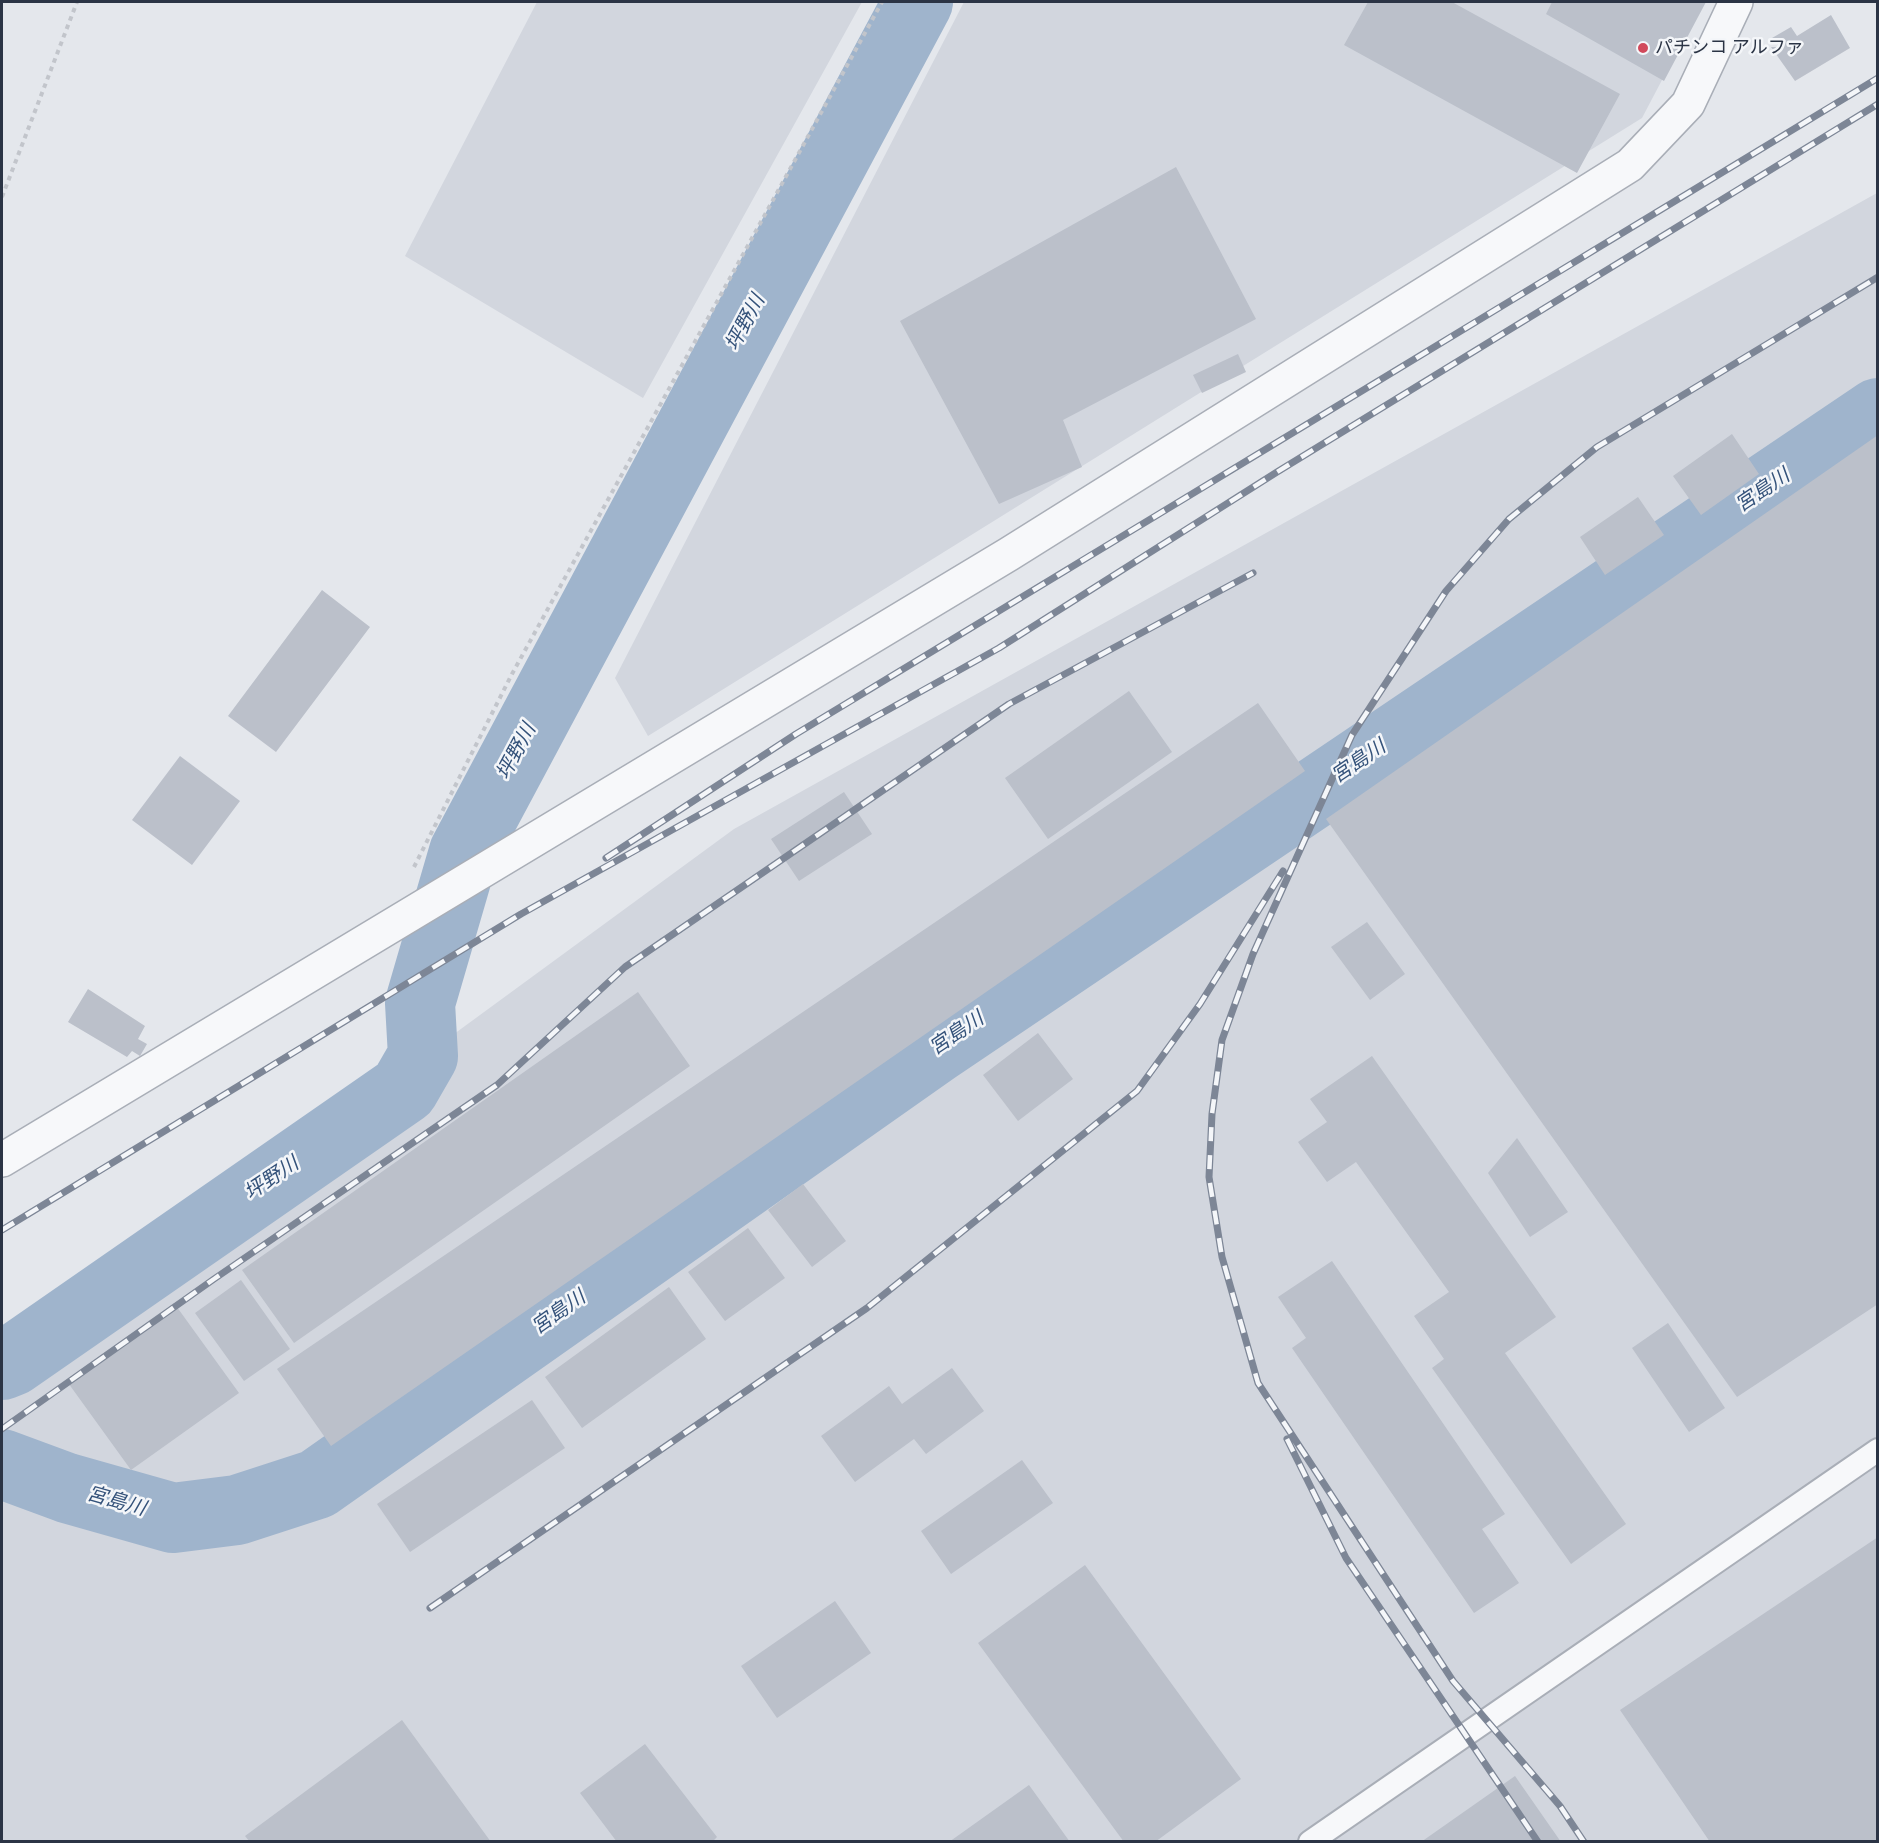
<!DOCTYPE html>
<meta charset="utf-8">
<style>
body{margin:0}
#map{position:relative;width:1879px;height:1843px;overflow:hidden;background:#e4e7ec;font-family:"Varela Round",sans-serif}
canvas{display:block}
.frame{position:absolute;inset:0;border:3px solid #2b3445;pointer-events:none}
</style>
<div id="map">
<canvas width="1879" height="1843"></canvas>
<div class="frame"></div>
</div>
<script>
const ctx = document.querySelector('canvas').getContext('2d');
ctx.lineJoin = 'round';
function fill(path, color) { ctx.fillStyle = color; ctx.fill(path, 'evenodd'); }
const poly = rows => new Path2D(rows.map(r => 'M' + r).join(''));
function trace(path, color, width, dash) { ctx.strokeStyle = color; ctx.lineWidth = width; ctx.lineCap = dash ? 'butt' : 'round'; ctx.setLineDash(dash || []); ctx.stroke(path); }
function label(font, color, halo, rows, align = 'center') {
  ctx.font = font + ' "Varela Round","Noto Sans JP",sans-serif'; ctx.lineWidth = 5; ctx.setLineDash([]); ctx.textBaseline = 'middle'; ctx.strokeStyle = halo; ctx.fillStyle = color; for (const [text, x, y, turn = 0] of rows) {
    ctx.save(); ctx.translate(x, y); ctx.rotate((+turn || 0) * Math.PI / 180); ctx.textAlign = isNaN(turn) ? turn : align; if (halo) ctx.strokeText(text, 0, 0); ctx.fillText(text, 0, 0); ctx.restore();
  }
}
fill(poly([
 [537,2,862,2,643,398,405,256],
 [964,2,1703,2,1642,118,648,736,615,678],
 [1877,193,1877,1841,2,1841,2,1365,734,829]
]), '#d2d6de');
trace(poly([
 [2,1365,12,1361,404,1089,423,1056,420,1003,464,852,918,2],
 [2,1464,67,1488,173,1518,237,1510,317,1484,935,1049,1878,413]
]), '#9fb4cc', 70);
fill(poly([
 [1368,2,1452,2,1620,94,1577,173,1344,45],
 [1552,2,1706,2,1664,81,1546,14],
 [1831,15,1850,48,1795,81,1771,47,1780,47,1772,38,1791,27,1797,36],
 [1176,167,1256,319,1063,420,1082,467,999,504,900,321],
 [1238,354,1246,372,1202,393,1193,375],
 [1732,434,1759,474,1701,515,1673,476],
 [1878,435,1878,1304,1737,1397,1326,819],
 [1638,497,1664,535,1605,575,1580,537],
 [322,590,370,627,276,752,228,716],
 [1129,691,1172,752,1048,839,1005,778],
 [1258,703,1305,771,331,1446,277,1369],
 [180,756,240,801,192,865,132,820],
 [844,792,872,834,799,881,771,839],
 [1367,922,1405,974,1370,1000,1331,947],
 [88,989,145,1026,138,1039,147,1044,140,1056,132,1051,127,1057,68,1022],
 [638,992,690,1066,294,1343,242,1270],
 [1038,1033,1073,1079,1018,1121,983,1075],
 [1372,1056,1556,1317,1505,1353,1626,1524,1571,1564,1432,1368,1444,1359,1414,1316,1449,1292,1356,1162,1327,1182,1298,1142,1327,1122,1310,1099],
 [1517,1138,1568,1212,1530,1237,1488,1173],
 [803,1184,846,1241,812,1267,768,1210],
 [748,1228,785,1278,725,1321,688,1272],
 [1332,1261,1505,1514,1482,1529,1519,1583,1474,1613,1292,1348,1306,1338,1278,1297],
 [241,1280,290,1349,244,1381,195,1313],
 [669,1287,706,1339,582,1428,545,1377],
 [174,1303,239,1393,131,1470,66,1380],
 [1668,1323,1725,1408,1689,1432,1632,1348],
 [952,1368,984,1411,926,1454,914,1439,855,1482,821,1436,889,1386,902,1404],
 [532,1400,565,1448,410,1552,377,1504],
 [1022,1460,1053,1503,951,1574,921,1531],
 [1878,1537,1878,1842,1710,1842,1620,1710],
 [1085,1565,1241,1779,1155,1842,1124,1842,978,1643],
 [835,1601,871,1653,777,1718,741,1666],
 [402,1720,491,1842,250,1842,245,1836],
 [645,1744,717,1837,712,1842,617,1842,580,1793],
 [1515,1776,1561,1842,1421,1842],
 [1029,1785,1070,1842,949,1842]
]), '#bbc0ca');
const service = poly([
 [1310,1842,1878,1450]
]);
const tertiary = poly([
 [2,1160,1009,554,1630,165,1688,104,1736,2]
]);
trace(service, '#a9aeb7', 26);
trace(tertiary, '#a9aeb7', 36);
trace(poly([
 [2,197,77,2],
 [414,867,512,674,882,2]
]), '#c2c5cb', 4, [4.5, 4.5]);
trace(service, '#f7f8fa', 22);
trace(tertiary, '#f7f8fa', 33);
const rail = poly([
 [606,858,796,734,1878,78],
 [2,1230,521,914,999,648,1277,472,1878,104],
 [2,1429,214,1279,497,1085,625,967,1009,704,1253,573],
 [1287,1439,1346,1558,1538,1842],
 [430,1608,867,1308,1137,1091,1200,1004,1283,871],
 [1584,1842,1560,1806,1453,1681,1258,1383,1222,1257,1209,1177,1212,1114,1222,1040,1253,954,1352,735,1446,591,1509,519,1597,447,1878,277]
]);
trace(rail, '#7d8696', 7);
trace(rail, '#f4f6f9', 4.5, [14]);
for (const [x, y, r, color] of [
 [1643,48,6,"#d1495b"]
]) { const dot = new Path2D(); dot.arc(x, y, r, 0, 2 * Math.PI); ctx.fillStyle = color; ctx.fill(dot); trace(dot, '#f4f6f9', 2); }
label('18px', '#2b3445', '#f4f6f9', [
 ["パチンコ アルファ",1655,48]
], 'left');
label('italic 20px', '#34527a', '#f4f6f9', [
 ["坪野川",746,323,-62],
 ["宮島川",1763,491,-34],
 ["坪野川",517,752,-62],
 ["宮島川",1359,762,-34],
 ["宮島川",957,1034,-34],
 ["坪野川",272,1179,-34],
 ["宮島川",559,1313,-35],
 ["宮島川",116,1502,16]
]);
</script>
